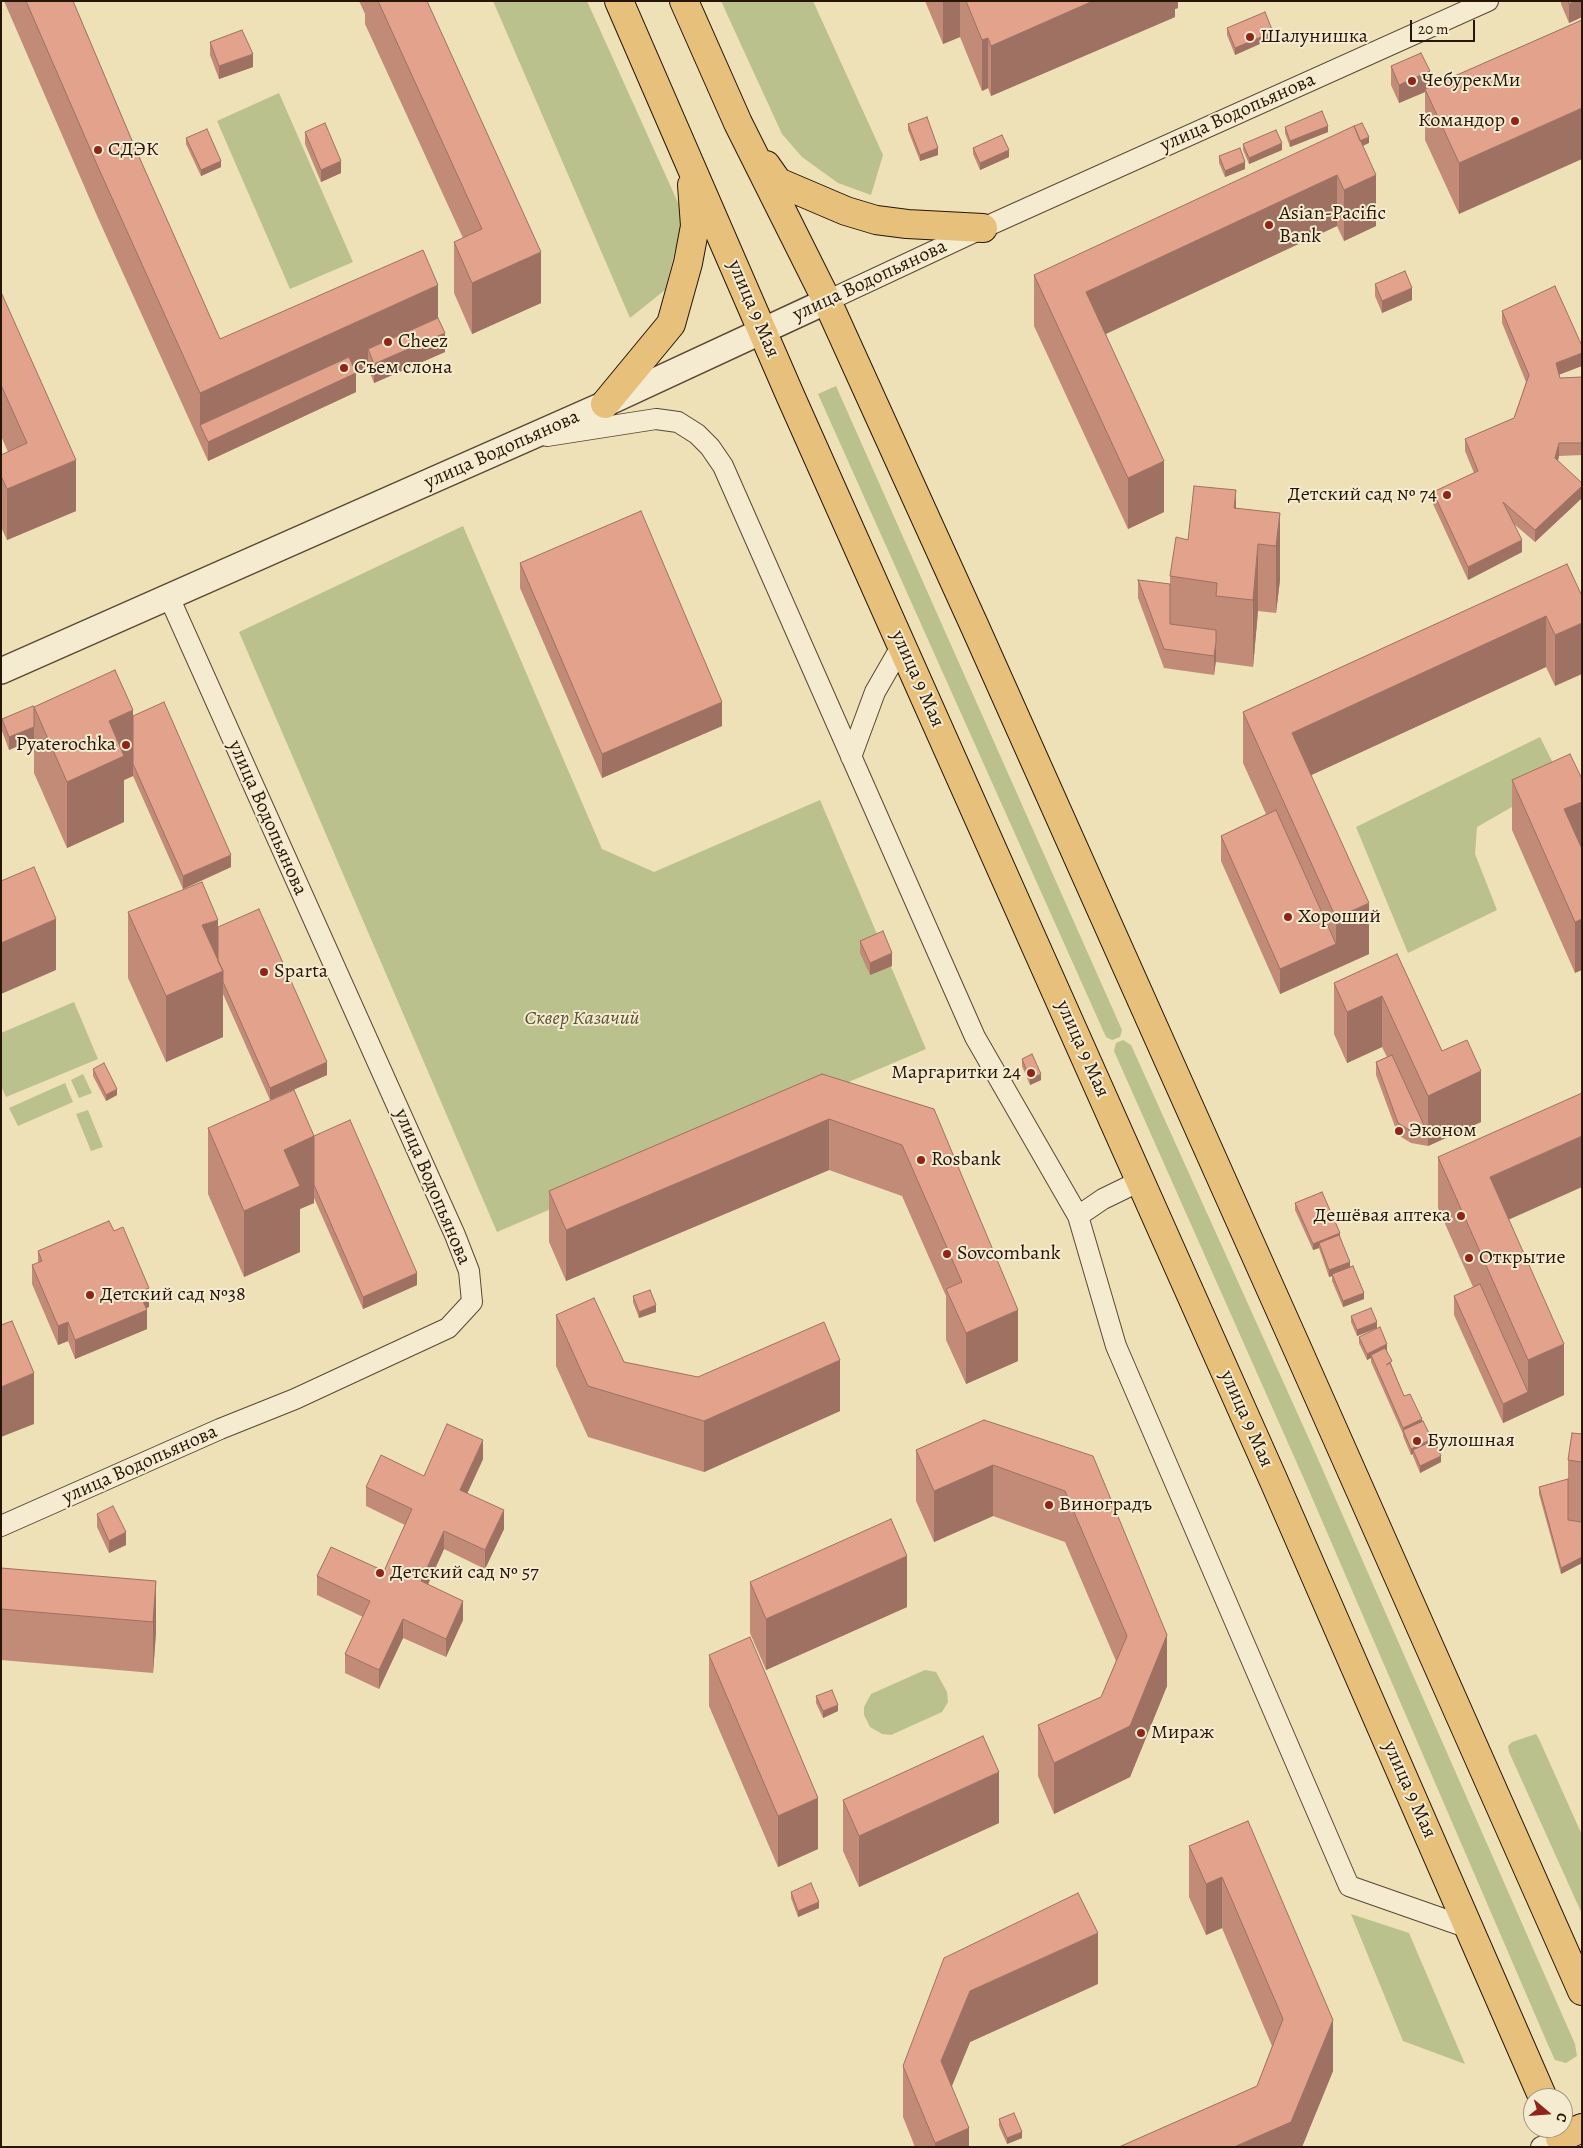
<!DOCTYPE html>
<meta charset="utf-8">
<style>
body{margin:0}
#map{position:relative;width:1583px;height:2148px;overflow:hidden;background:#eee0b7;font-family:Alegreya,serif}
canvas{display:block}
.frame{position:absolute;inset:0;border:2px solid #271505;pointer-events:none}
.north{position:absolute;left:1523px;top:2088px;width:50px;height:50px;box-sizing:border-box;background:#f4ebd0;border:1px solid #a2957f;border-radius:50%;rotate:108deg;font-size:14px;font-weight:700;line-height:20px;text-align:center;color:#271505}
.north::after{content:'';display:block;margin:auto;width:18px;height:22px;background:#8f2418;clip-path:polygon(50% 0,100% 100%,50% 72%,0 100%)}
.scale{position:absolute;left:1410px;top:20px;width:65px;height:22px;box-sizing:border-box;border:2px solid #271505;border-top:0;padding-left:6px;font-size:15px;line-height:18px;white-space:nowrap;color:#271505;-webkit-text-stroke:4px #f4ebd0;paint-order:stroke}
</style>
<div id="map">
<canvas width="1583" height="2148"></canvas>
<div class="frame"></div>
<div class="north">С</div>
<div class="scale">20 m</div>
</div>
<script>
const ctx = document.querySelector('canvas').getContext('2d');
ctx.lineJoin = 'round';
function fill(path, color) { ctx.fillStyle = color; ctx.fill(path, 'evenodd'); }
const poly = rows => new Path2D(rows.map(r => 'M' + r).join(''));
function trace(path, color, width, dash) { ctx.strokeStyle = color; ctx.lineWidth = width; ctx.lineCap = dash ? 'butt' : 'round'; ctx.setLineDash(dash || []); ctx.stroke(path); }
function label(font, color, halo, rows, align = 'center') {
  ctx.font = font + ' Alegreya,serif'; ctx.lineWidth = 4; ctx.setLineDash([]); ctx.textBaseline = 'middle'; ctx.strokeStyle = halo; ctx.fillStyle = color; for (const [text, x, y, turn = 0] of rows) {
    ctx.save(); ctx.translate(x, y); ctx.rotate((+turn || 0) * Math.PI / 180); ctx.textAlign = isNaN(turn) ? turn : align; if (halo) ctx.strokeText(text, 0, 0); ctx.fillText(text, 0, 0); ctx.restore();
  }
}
fill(poly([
 [493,1,587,1,684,216,665,290,630,318],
 [721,1,813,1,883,155,871,195,838,183,802,157,782,134],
 [279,93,353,262,290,289,217,121],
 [836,386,1122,1030,1120,1037,1112,1040,1106,1037,818,394],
 [463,526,602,849,654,872,820,800,926,1049,497,1232,239,632],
 [1540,737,1561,779,1477,827,1475,854,1497,910,1408,953,1356,827],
 [74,1002,98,1059,6,1097,1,1086,1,1033],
 [1123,1040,1131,1045,1314,1450,1575,2044,1577,2056,1566,2063,1555,2060,1549,2047,1304,1479,1114,1051,1116,1043],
 [83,1074,92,1093,79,1098,71,1080],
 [65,1083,73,1102,18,1126,9,1108],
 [88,1110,103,1147,91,1151,76,1114],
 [925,1670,936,1672,947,1692,948,1702,942,1712,891,1735,882,1734,870,1727,864,1715,864,1707,871,1694],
 [1536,1734,1539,1739,1582,1835,1582,1914,1509,1752,1508,1746,1512,1742],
 [1351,1914,1409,1933,1465,2064,1403,2041]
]), '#bbc18c');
const minor = poly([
 [827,301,983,228,1488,1],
 [547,436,656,419,678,422,697,434,710,447,723,466,975,1037,1078,1216,1116,1346,1349,1886,1469,1928],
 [851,757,875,692,902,645],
 [1078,1216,1103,1199,1140,1181],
 [1,1526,220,1429,295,1399,448,1328,472,1302,469,1271,455,1235,169,597],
 [1541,2147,1560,2138]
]);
const tertiary = poly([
 [1,671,605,404,827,301]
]);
const primary = poly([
 [619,1,790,395,1273,1479,1543,2098],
 [684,1,738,123,827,301,975,627,1297,1348,1582,1991],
 [766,165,778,182,846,211,876,220,907,224,983,228],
 [605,404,671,324,688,263,695,226,692,185],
 [1560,2138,1582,2128]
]);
trace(minor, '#594832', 22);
trace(tertiary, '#594832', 28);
trace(primary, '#271505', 30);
trace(minor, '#f4ebd0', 20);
trace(tertiary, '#f4ebd0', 25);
trace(primary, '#e7c07c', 28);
fill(poly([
 [4,1,73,1,136,150,220,339,438,318,445,352,374,383,368,368,356,373,356,392,208,461,98,218],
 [359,1,427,1,541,303,472,334,454,293,454,242,463,238,365,24,365,14],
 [925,1,1178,1,1178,8,1175,9,1175,17,991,96,988,88,982,91,960,37,943,44],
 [1561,1,1582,1,1582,17,1569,23,1561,4],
 [1582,20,1459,214,1425,140,1425,92,1399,103,1391,85,1391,66,1430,87],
 [1227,28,1273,38,1235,55,1227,35],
 [210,42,253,67,219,79,210,55],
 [908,124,938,155,920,161,908,130],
 [1285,127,1328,132,1290,147,1285,133],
 [305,132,341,173,321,182,305,144],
 [186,138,221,167,201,176,186,144],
 [1369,143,1363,146,1376,226,1344,241,1337,226,1106,334,1164,512,1128,529,1034,326,1034,275],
 [1243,144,1282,150,1249,164,1243,150],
 [973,148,1009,157,980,170,973,154],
 [1219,156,1245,169,1225,177,1219,163],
 [1375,284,1412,300,1382,313,1375,296],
 [1,292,76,511,7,540,1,527,1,455,8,452,1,436],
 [1502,311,1559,375,1560,378,1582,377,1582,455,1559,456,1558,461,1582,483,1582,498,1535,542,1514,524,1522,552,1468,580,1433,504,1433,492,1474,473,1465,451,1465,439,1514,418,1526,382,1502,323],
 [1236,509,1280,513,1280,580,1276,613,1258,611,1253,667,1216,662,1216,660,1214,675,1164,668,1138,598,1138,580,1170,584,1170,576,1188,540],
 [520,563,722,726,602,778,520,588],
 [1567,564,1555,686,1546,667,1311,775,1369,954,1280,994,1221,861,1221,836,1266,814,1243,763,1243,712],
 [34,708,133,716,231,867,183,889,133,776,124,780,124,822,67,848,34,773,34,739,9,750,2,731,2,719],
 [1582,779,1575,973,1512,830,1512,780],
 [128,912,218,927,327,1075,270,1100,223,994,223,1037,166,1062,128,978],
 [860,941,892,966,870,975,860,953],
 [1397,954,1442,1051,1481,1122,1428,1146,1411,1143,1398,1135,1376,1075,1376,1062,1387,1057,1382,1047,1347,1063,1334,1034,1334,983],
 [1022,1059,1041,1080,1030,1085,1022,1066],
 [93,1069,117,1095,106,1101,93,1076],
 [822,1074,934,1109,1018,1361,966,1384,946,1340,946,1296,902,1196,829,1170,566,1281,549,1242,549,1191],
 [208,1128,314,1136,417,1285,363,1309,314,1198,314,1203,300,1209,300,1252,244,1277,208,1194],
 [1438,1157,1509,1219,1564,1395,1503,1423,1454,1315,1454,1296,1473,1287,1438,1208],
 [1295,1203,1340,1236,1350,1267,1364,1299,1343,1307,1332,1281,1332,1276,1329,1277,1319,1248,1313,1250,1295,1210],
 [38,1251,149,1307,146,1308,147,1329,75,1359,68,1341,58,1345,32,1284,32,1265,38,1263],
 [633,1296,656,1312,639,1318,633,1302],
 [556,1315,624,1362,840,1411,704,1472,588,1437,556,1366],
 [1351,1316,1377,1328,1357,1336,1351,1322],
 [1359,1337,1387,1350,1387,1351,1392,1366,1404,1396,1422,1421,1432,1440,1441,1462,1420,1473,1413,1456,1413,1454,1411,1455,1403,1436,1403,1434,1371,1362,1371,1358,1367,1360,1359,1343],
 [1582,1434,1582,1563,1561,1574,1539,1494,1539,1487,1568,1479,1568,1460],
 [916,1450,1093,1456,1167,1686,1130,1777,1054,1814,1038,1776,1038,1725,1101,1697,1116,1661,1065,1542,993,1516,934,1542,916,1501],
 [483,1459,467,1494,504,1529,485,1569,444,1549,428,1584,463,1620,446,1657,403,1638,379,1689,345,1673,345,1654,363,1617,317,1595,317,1576,384,1571,405,1525,366,1506,366,1487,424,1476],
 [97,1514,126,1545,109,1553,97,1527],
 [1,1568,156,1581,156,1632,153,1673,1,1660],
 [750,1582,907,1607,766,1670,750,1633],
 [709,1655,818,1849,778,1867,709,1706],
 [816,1696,838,1711,823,1718,816,1703],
 [843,1800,999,1823,859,1887,843,1851],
 [1248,1821,1333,2071,1302,2147,1119,2147,1257,2086,1272,2046,1222,1928,1206,1935,1189,1897,1189,1846],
 [791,1892,819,1908,798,1917,791,1898],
 [1098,1984,970,2042,952,2086,969,2147,915,2147,903,2117,903,2066],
 [999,2119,1022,2138,1007,2144,999,2126]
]), '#c28b78');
fill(poly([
 [943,1,960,1,960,37,943,44],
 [1093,1,1178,1,1178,8,1175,9,1175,17,991,96,991,46],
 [1575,1,1582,1,1582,17,1569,23,1569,4],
 [1273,32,1273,38,1235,55,1235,48],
 [988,38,988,88,982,91,982,40],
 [253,54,253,67,219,79,219,66],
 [1430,71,1430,90,1425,89,1425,92,1399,103,1399,85],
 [1582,108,1582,159,1459,214,1459,163],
 [1328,126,1328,132,1290,147,1290,141],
 [1369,137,1369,143,1348,152,1348,146],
 [1282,143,1282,150,1249,164,1249,158],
 [938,148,938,155,920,161,920,155],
 [1009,150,1009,157,980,170,980,163],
 [221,161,221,167,201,176,201,170],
 [341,161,341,173,321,182,321,170],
 [1245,162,1245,169,1225,177,1225,171],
 [1337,175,1337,226,1086,343,1086,292],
 [1376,175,1376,226,1344,241,1344,190],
 [541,252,541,303,472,334,472,283],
 [438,285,438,336,445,333,445,352,374,383,374,364,368,349,368,368,207,440,200,425,200,393],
 [1412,288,1412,300,1382,313,1382,301],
 [1582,353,1582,366,1556,376,1556,363],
 [356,373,356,392,208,461,208,442],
 [1559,443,1559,456,1555,471,1555,458],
 [76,460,76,511,7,540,7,489],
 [1164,461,1164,512,1128,529,1128,478],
 [1582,486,1582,498,1535,542,1535,530],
 [1236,490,1236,557,1234,508],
 [1280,513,1280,580,1276,613,1276,546],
 [1522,540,1522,552,1468,580,1468,567],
 [1258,544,1258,611,1253,667,1253,600],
 [1546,616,1546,667,1292,784,1292,733],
 [1582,623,1582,674,1555,686,1555,635],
 [1216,642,1216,660,1214,675,1214,656],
 [722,702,722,726,602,778,602,754],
 [133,710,133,776,124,780,124,822,67,848,67,782,109,721],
 [34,727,34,739,9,750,9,737],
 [1582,802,1582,852,1564,809],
 [231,855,231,867,183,889,183,876],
 [1369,903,1369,954,1280,994,1280,969,1336,944,1336,918],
 [56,919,56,970,1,994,1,943],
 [1582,919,1582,970,1575,973,1575,922],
 [218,920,218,973,223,971,223,1037,166,1062,166,996,202,925],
 [892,953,892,966,870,975,870,963],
 [1382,996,1382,1047,1347,1063,1347,1012],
 [327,1062,327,1075,270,1100,270,1088],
 [1481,1071,1481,1122,1428,1146,1428,1096],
 [1041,1074,1041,1080,1030,1085,1030,1079],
 [117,1089,117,1095,106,1101,106,1095],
 [829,1119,829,1170,566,1281,566,1230],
 [314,1136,314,1203,300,1209,300,1252,244,1277,244,1211,284,1150],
 [1582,1136,1582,1187,1490,1228,1490,1177],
 [1340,1233,1340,1239,1319,1243,1319,1248,1313,1250,1313,1244],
 [1350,1262,1350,1269,1329,1277,1329,1270],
 [417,1273,417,1285,363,1309,363,1297],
 [149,1288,149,1307,139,1311,139,1292],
 [1364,1293,1364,1299,1343,1307,1343,1301],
 [656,1305,656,1312,639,1318,639,1312],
 [147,1310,147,1329,75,1359,75,1340],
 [1018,1310,1018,1361,966,1384,966,1333],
 [68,1322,68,1341,58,1345,58,1326],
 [1377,1322,1377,1328,1357,1336,1357,1330],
 [1387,1344,1387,1350,1372,1358,1371,1355,1371,1358,1367,1360,1367,1354],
 [1564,1344,1564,1395,1503,1423,1503,1404,1528,1392,1528,1360],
 [840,1360,840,1411,704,1472,704,1421],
 [34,1373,34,1424,1,1437,1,1387],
 [1422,1419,1422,1426,1403,1430,1403,1428],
 [1432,1439,1432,1446,1413,1450,1413,1454,1411,1455,1411,1449],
 [483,1440,483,1459,460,1509,460,1490],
 [1441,1456,1441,1462,1420,1473,1420,1466],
 [993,1465,993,1516,934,1542,934,1491],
 [504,1510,504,1529,485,1569,485,1550],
 [444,1531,444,1549,421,1600,421,1581],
 [126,1532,126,1545,109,1553,109,1541],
 [907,1556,907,1607,766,1670,766,1619],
 [1582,1557,1582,1563,1561,1574,1561,1568],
 [156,1581,156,1632,153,1673,153,1622],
 [463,1601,463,1620,446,1657,446,1639],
 [403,1619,403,1638,379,1689,379,1670],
 [1167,1635,1167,1686,1130,1777,1054,1814,1054,1763],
 [838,1705,838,1711,823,1718,823,1711],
 [999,1772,999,1823,859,1887,859,1836],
 [818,1798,818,1849,778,1867,778,1816],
 [1222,1877,1222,1928,1206,1935,1206,1884],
 [819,1902,819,1908,798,1917,798,1911],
 [1098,1933,1098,1984,970,2042,941,2112,941,2061,970,1991],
 [1333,2020,1333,2071,1302,2147,1234,2147],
 [969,2128,969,2147,935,2147,935,2143],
 [1022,2132,1022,2138,1007,2144,1007,2138]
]), '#9e7162');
const building = poly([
 [26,1,73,1,136,150,220,339,423,250,438,285,200,393,98,167,26,1],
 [378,1,427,1,541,252,472,283,454,242,482,229,378,1],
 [966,1,1093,1,991,46,988,38,982,40,966,1],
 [1568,1,1575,1,1569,4,1568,1],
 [1265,12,1273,32,1235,48,1227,28,1265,12],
 [1582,20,1582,108,1459,163,1425,89,1582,20],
 [242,30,253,54,219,66,210,42,242,30],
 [1421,53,1430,71,1399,85,1391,66,1421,53],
 [1322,111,1328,126,1290,141,1285,127,1322,111],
 [927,117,938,148,920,155,908,124,927,117],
 [325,123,341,161,321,170,305,132,325,123],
 [1362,123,1369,137,1360,141,1354,126,1362,123],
 [1354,126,1376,175,1344,190,1337,175,1086,292,1164,461,1128,478,1034,275,1354,126],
 [207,129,221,161,201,170,186,138,207,129],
 [1276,130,1282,143,1249,158,1243,144,1276,130],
 [1002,135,1009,150,980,163,973,148,1002,135],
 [1240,148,1245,162,1225,171,1219,156,1240,148],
 [1405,271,1412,288,1382,301,1375,284,1405,271],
 [1555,286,1582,346,1582,353,1556,363,1560,378,1582,377,1582,443,1559,443,1555,458,1582,483,1582,486,1535,530,1503,502,1522,540,1468,567,1433,492,1478,471,1465,439,1514,418,1529,375,1502,311,1555,286],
 [1,292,76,460,7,489,1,476,1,455,27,443,1,385,1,292],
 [438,318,445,333,374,364,368,349,438,318],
 [349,357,356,373,208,442,200,425,349,357],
 [1194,486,1236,490,1234,508,1280,513,1276,546,1258,544,1253,600,1216,596,1217,583,1170,576,1176,537,1188,540,1194,486],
 [641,511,722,702,602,754,520,563,641,511],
 [1567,564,1582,596,1582,623,1555,635,1546,616,1292,733,1369,903,1336,918,1243,712,1567,564],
 [1138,580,1170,584,1170,624,1216,630,1216,642,1214,656,1164,649,1138,580],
 [115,670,133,710,109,721,124,756,67,782,34,707,115,670],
 [164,702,231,855,183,876,133,764,133,716,164,702],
 [33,706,34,708,34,727,9,737,2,719,33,706],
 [1570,754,1582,779,1582,802,1564,809,1582,849,1582,919,1575,922,1512,780,1570,754],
 [1276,810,1336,944,1280,969,1221,836,1276,810],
 [34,867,56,919,1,943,1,881,34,867],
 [202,882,218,920,202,925,223,971,166,996,128,912,202,882],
 [259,909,327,1062,270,1088,223,982,223,971,218,961,218,927,259,909],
 [883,931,892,953,870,963,860,941,883,931],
 [1397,954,1442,1051,1467,1040,1481,1071,1428,1096,1382,996,1347,1012,1334,983,1397,954],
 [1032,1054,1041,1074,1030,1079,1022,1059,1032,1054],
 [1392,1055,1428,1134,1411,1131,1398,1123,1376,1062,1392,1055],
 [104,1063,117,1089,106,1095,93,1069,104,1063],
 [822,1074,934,1109,1018,1310,966,1333,946,1289,962,1282,902,1145,829,1119,566,1230,549,1191,822,1074],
 [294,1090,314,1136,284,1150,300,1186,244,1211,208,1128,294,1090],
 [1582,1093,1582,1136,1490,1177,1564,1344,1528,1360,1438,1157,1582,1093],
 [350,1120,417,1273,363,1297,314,1185,314,1136,350,1120],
 [1322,1192,1340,1233,1313,1244,1295,1203,1322,1192],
 [109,1221,114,1231,123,1227,149,1288,139,1292,147,1310,75,1340,68,1322,58,1326,32,1265,42,1261,38,1251,109,1221],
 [1339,1235,1350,1262,1329,1270,1319,1243,1339,1235],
 [1353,1266,1364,1293,1343,1301,1332,1274,1353,1266],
 [1480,1284,1528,1392,1503,1404,1454,1296,1480,1284],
 [650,1290,656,1305,639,1312,633,1296,650,1290],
 [594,1298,624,1362,698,1377,824,1322,840,1360,704,1421,588,1386,556,1315,594,1298],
 [1371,1308,1377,1322,1357,1330,1351,1316,1371,1308],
 [12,1321,34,1373,1,1387,1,1325,12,1321],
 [1380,1327,1387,1344,1367,1354,1359,1337,1380,1327],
 [1385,1348,1392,1361,1386,1365,1390,1363,1404,1396,1410,1394,1422,1419,1403,1428,1371,1355,1385,1348],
 [984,1420,1093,1456,1167,1635,1130,1726,1054,1763,1038,1725,1101,1697,1127,1636,1065,1491,993,1465,934,1491,916,1450,984,1420],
 [1423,1421,1432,1439,1411,1449,1403,1430,1423,1421],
 [447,1424,483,1440,460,1490,504,1510,485,1550,444,1531,421,1581,463,1601,446,1639,403,1619,379,1670,345,1654,370,1601,317,1576,331,1547,384,1571,412,1509,366,1487,381,1455,424,1476,447,1424],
 [1572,1433,1582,1434,1582,1462,1568,1460,1572,1433],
 [1434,1440,1441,1456,1420,1466,1413,1450,1434,1440],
 [1568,1479,1568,1520,1582,1522,1582,1557,1561,1568,1539,1487,1568,1479],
 [113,1506,126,1532,109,1541,97,1514,113,1506],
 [891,1519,907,1556,766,1619,750,1582,891,1519],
 [1,1568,156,1581,153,1622,1,1609,1,1568],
 [750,1637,818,1798,778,1816,709,1655,750,1637],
 [832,1690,838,1705,823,1711,816,1696,832,1690],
 [983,1736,999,1772,859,1836,843,1800,983,1736],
 [1248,1821,1333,2020,1291,2122,1234,2147,1119,2147,1257,2086,1283,2019,1222,1877,1206,1884,1189,1846,1248,1821],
 [811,1883,819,1902,798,1911,791,1892,811,1883],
 [1078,1893,1098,1933,970,1991,941,2061,969,2128,935,2143,903,2066,944,1958,1078,1893],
 [1014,2113,1022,2132,1007,2138,999,2119,1014,2113]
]);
fill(building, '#e2a28c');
trace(building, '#9e7162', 1);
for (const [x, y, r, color] of [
 [1250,37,5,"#8f2418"],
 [1412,81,5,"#8f2418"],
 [1515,121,5,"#8f2418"],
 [98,150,5,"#8f2418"],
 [1269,225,5,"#8f2418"],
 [388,342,5,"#8f2418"],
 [344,368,5,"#8f2418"],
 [1447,495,5,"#8f2418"],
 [126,745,5,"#8f2418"],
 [1288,917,5,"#8f2418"],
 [264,972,5,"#8f2418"],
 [1031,1073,5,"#8f2418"],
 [1399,1131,5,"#8f2418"],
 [921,1160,5,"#8f2418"],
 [1461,1216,5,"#8f2418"],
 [947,1254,5,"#8f2418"],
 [1469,1258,5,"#8f2418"],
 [90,1295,5,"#8f2418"],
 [1417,1441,5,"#8f2418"],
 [1049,1505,5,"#8f2418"],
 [380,1573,5,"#8f2418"],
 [1141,1733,5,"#8f2418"]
]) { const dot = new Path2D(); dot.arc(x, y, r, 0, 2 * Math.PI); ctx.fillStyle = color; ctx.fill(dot); trace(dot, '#f4ebd0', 2); }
label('20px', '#271505', '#f4ebd0', [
 ["Шалунишка",1260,37],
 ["ЧебурекМи",1422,81],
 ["Командор",1505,121,"right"],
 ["СДЭК",108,150],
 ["Asian-Pacific",1279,214],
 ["Bank",1279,237],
 ["Cheez",398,342],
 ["Съем слона",354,368],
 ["Детский сад № 74",1437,495,"right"],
 ["Pyaterochka",116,745,"right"],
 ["Хороший",1298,917],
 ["Sparta",274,972],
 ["Маргаритки 24",1021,1073,"right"],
 ["Эконом",1409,1131],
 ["Rosbank",931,1160],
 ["Дешёвая аптека",1451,1216,"right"],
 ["Sovcombank",957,1254],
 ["Открытие",1479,1258],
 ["Детский сад №38",100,1295],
 ["Булошная",1427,1441],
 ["Виноградъ",1059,1505],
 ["Детский сад № 57",390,1573],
 ["Мираж",1151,1733]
], 'left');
label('20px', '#271505', '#f4ebd0', [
 ["улица Водопьянова",1238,113,-24],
 ["улица Водопьянова",870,281,-25],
 ["улица 9 Мая",753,309,67],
 ["улица Водопьянова",502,450,-24],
 ["улица 9 Мая",917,679,66],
 ["улица Водопьянова",267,818,66],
 ["улица 9 Мая",1082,1049,66],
 ["улица Водопьянова",432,1187,67],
 ["улица 9 Мая",1246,1419,66],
 ["улица Водопьянова",140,1465,-24],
 ["улица 9 Мая",1409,1790,66]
]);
label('italic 20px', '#5b5134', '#f4ebd0', [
 ["Сквер Казачий",582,1019]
]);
</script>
